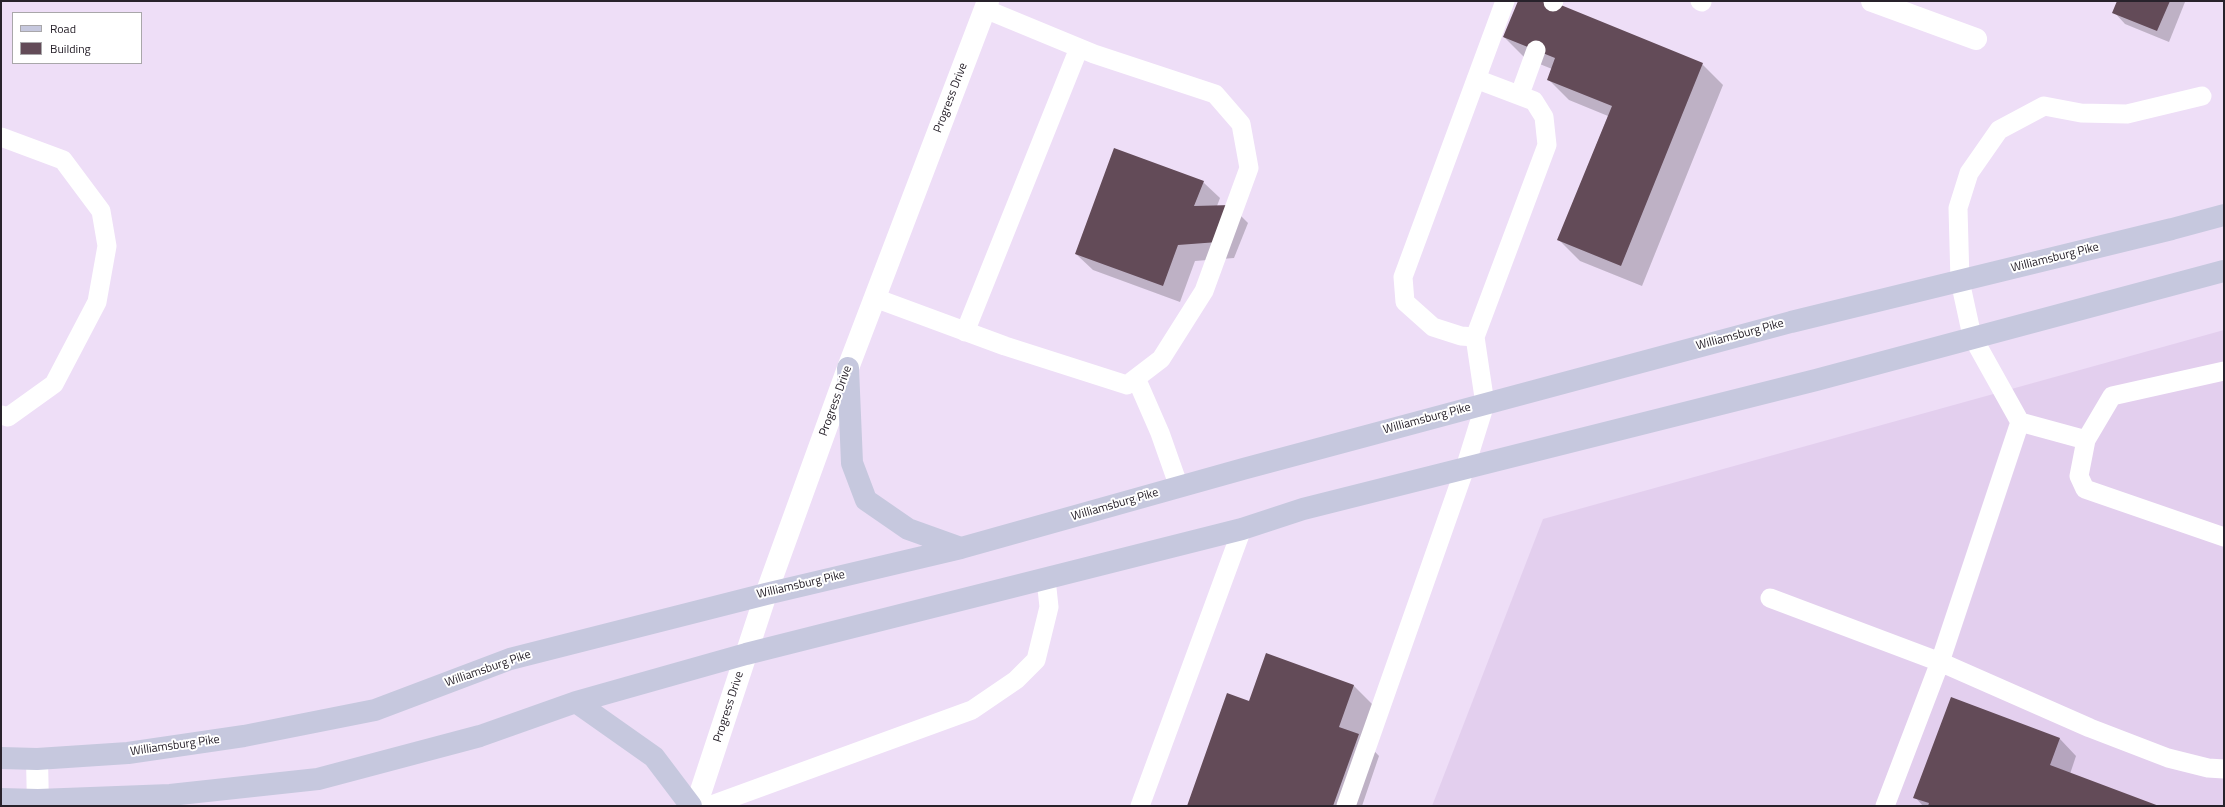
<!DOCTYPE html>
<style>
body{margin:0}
#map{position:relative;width:2225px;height:807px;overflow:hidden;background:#eedef7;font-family:"Titillium Web",sans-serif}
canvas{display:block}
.frame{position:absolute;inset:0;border:2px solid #28222b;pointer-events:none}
.legend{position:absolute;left:12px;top:12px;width:130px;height:52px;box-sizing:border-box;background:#fff;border:1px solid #a9a7aa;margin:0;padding:5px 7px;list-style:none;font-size:12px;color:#28222b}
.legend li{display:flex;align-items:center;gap:8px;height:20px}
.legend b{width:20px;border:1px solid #a9a7aa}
</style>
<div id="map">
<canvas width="2225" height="807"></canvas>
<div class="frame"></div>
<ul class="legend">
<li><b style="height:5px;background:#c6c8de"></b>Road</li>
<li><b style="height:11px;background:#634b58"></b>Building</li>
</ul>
</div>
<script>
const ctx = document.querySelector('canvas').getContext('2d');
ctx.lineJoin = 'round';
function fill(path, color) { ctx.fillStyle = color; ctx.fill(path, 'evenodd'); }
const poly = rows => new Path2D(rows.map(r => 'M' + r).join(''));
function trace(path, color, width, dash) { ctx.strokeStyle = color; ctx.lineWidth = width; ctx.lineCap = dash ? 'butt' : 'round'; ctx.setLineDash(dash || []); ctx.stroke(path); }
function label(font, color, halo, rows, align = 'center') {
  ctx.font = font + ' "Titillium Web",sans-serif'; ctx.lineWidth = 4; ctx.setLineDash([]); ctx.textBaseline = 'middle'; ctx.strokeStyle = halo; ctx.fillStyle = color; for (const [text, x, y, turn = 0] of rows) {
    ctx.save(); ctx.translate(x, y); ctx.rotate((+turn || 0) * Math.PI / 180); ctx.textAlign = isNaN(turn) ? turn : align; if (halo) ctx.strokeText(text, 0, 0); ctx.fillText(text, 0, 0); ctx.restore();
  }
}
fill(poly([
 [2224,330,2224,806,1432,806,1543,519]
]), '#e3cfee');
fill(poly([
 [1519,1,1702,64,1723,85,1642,286,1580,261,1559,240,1608,116,1569,100,1548,79,1552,69,1525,58,1504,37],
 [2118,1,2185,1,2185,2,2169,42,2125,24,2114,12],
 [1203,182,1220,198,1217,206,1231,206,1248,223,1234,258,1195,261,1180,302,1093,270,1076,254],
 [1353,685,1374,706,1363,739,1379,756,1362,806,1188,806,1250,702],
 [1952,698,2060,739,2076,756,2070,774,2157,806,1923,806,1915,797]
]), '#0003');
fill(poly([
 [1518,1,1551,1,1703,63,1621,266,1557,240,1612,106,1547,80,1555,58,1503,37],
 [2117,1,2170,1,2157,31,2112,13],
 [1114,148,1204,181,1194,206,1232,205,1218,242,1178,245,1163,286,1075,254],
 [1266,653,1354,685,1339,727,1359,734,1333,806,1187,806,1227,693,1249,701],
 [1951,697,2060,738,2050,765,2159,806,1928,806,1929,803,1913,798]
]), '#634b58');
trace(poly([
 [1700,1,1702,2],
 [1553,2,1554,1],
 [1520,94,1536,50],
 [1,137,63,160,101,211,107,246,97,302,54,384,8,417,1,415],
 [875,298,1005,346,1127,385,1161,359,1204,291,1249,168,1241,124,1215,94,1094,54,985,9],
 [965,332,1079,48],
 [1475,337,1461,336,1433,327,1405,302,1403,277,1505,1],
 [2224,371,2112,396,2086,440,2079,476,2085,489,2224,537],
 [1136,378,1160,433,1179,487],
 [2086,440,2020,422,1972,336,1960,281,1958,208,1969,173,1999,130,2044,106,2081,113,2127,114,2202,96],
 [1770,598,1940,662,2020,422],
 [709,806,972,710,1016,680,1036,660,1049,607,1046,579],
 [1140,806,1242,529],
 [1346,806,1465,468,1485,404,1475,337,1547,145,1544,117,1534,101,1476,79],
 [1885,806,1940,662,2090,728,2168,758,2208,768,2224,769]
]), '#fff', 19);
trace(poly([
 [1872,1,1976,39],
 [37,759,38,806],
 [696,806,766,594,848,368,988,1]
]), '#fff', 22);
trace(poly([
 [848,368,852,463,866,500,908,529,961,548],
 [576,702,654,757,691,806],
 [1,758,37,759,128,753,244,736,375,710,510,659,766,594,961,548,1243,469,1791,322,2172,229,2224,215],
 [1,799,38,800,170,795,318,779,480,736,576,702,746,654,1242,529,1303,509,1816,380,2224,271]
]), '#c6c8de', 22);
label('12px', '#28222b', '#fff', [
 ["Progress Drive",951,98,-69],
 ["Williamsburg Pike",2055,258,-14],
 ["Williamsburg Pike",1740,335,-15],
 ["Progress Drive",836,401,-70],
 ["Williamsburg Pike",1427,419,-15],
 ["Williamsburg Pike",1115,505,-16],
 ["Williamsburg Pike",801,585,-13],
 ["Williamsburg Pike",488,669,-19],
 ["Progress Drive",729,707,-72],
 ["Williamsburg Pike",175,746,-8]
]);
</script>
